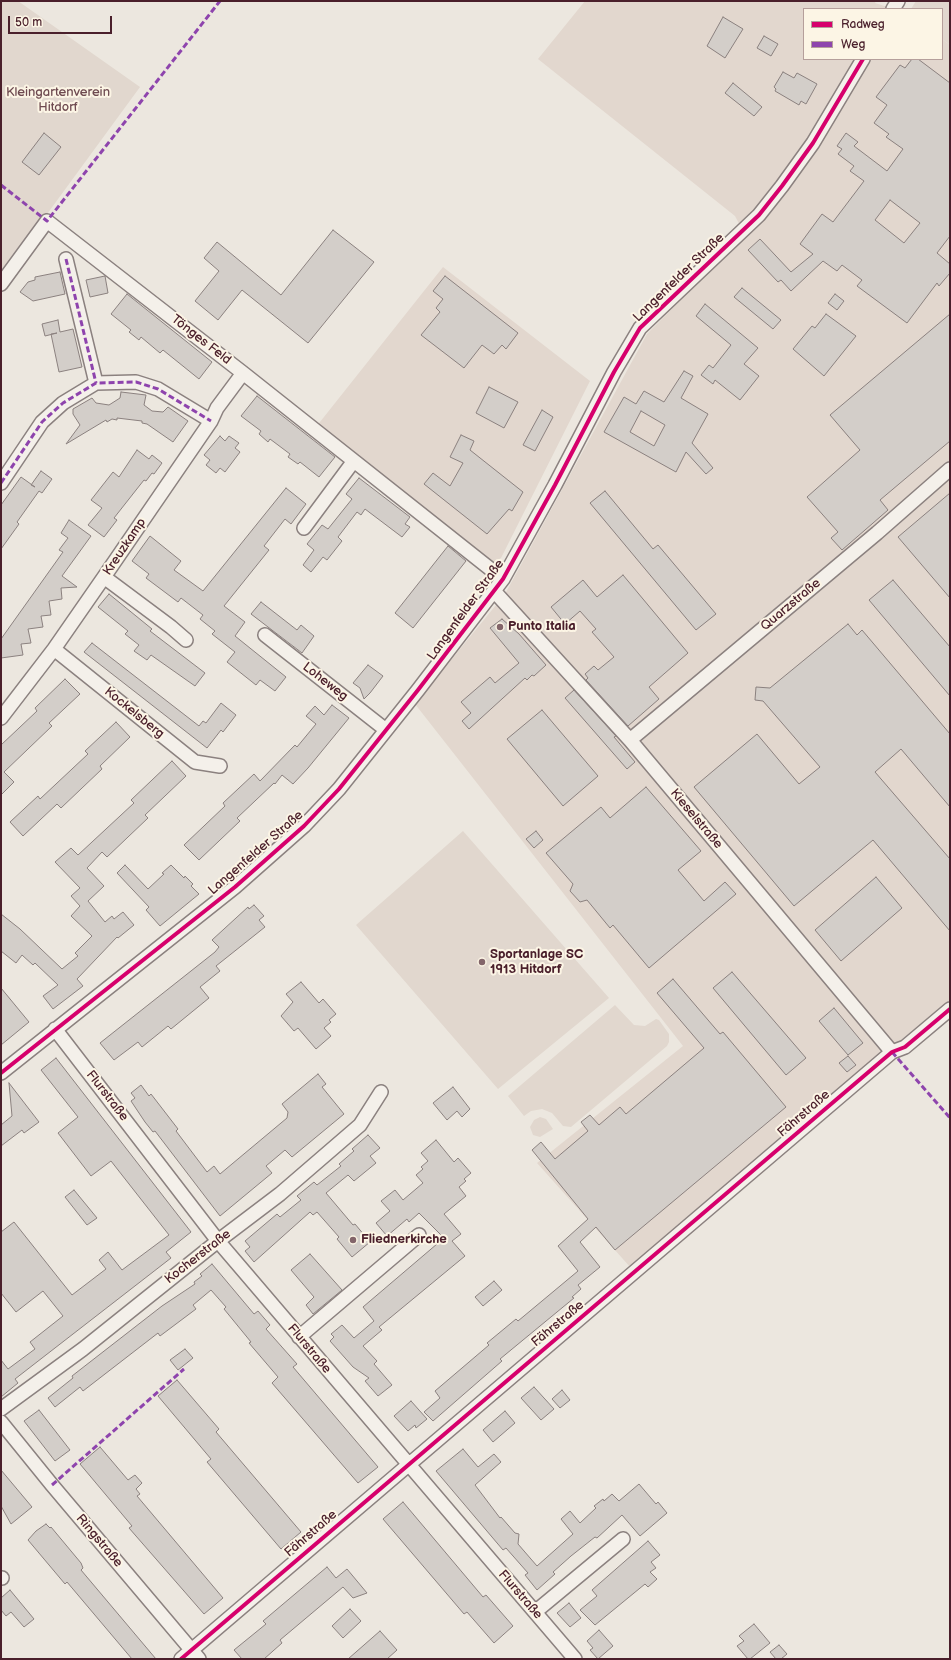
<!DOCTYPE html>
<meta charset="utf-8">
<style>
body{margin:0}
#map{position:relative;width:951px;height:1660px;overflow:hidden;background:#ece7df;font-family:"Balsamiq Sans",sans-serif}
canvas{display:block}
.frame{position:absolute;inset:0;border:2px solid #4a1f2b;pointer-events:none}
.legend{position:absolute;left:803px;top:8px;width:140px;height:52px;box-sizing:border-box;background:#fcf5e5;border:1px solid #b59f9b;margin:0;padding:5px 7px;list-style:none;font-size:12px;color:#4a1f2b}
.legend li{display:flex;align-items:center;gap:8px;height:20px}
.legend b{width:20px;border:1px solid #b59f9b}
.scale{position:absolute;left:8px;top:16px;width:104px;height:18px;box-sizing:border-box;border:2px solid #4a1f2b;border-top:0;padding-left:5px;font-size:12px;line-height:14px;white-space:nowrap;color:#4a1f2b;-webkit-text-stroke:3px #fcf5e5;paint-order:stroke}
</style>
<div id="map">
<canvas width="951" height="1660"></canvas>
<div class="frame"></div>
<ul class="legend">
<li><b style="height:5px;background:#d6006c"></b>Radweg</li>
<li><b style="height:5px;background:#8e44ad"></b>Weg</li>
</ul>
<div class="scale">50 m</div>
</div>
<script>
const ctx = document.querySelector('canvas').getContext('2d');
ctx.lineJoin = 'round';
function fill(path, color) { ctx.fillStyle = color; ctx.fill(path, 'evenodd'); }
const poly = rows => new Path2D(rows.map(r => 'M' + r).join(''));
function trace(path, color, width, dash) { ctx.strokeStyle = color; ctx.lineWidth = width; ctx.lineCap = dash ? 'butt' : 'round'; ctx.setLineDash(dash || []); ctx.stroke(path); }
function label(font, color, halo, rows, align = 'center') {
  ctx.font = font + ' "Balsamiq Sans",sans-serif'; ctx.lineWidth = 4; ctx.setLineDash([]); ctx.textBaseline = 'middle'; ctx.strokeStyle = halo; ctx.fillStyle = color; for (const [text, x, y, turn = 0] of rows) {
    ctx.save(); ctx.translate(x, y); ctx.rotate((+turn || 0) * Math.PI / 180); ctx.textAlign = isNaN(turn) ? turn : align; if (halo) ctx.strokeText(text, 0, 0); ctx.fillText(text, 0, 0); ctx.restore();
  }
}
fill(poly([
 [585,1,876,1,875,3,894,9,804,9,804,59,942,59,942,39,950,45,950,1000,631,1268,537,1163,683,1046,415,704,505,594,647,334,745,235,735,216,538,59],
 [443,267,590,381,501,558,493,563,316,427]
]), '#e2d7ce');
fill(poly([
 [1,1,18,1,140,87,1,277],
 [916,1,950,1,950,45,942,39,942,9,911,9],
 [532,610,548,626,549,630,544,634,527,615],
 [463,831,609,998,498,1089,356,925],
 [615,1005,634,1025,645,1026,656,1019,659,1020,669,1034,669,1042,667,1046,571,1127,563,1126,552,1113,542,1109,531,1111,524,1116,508,1096],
 [540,1117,546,1119,553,1129,540,1137,533,1135,530,1127,534,1120]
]), '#e1d7ce');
const building = poly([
 [723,17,743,29,725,58,707,46,723,17],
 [764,36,778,44,771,56,757,48,764,36],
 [912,59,918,59,950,83,950,236,937,253,950,264,950,273,939,286,937,283,907,323,857,286,862,280,842,265,837,271,823,261,791,291,781,280,778,282,748,250,760,239,791,272,813,254,800,244,822,214,833,222,864,181,850,171,854,166,838,154,842,149,837,146,846,133,858,142,854,146,887,171,903,149,886,137,889,134,874,123,887,105,876,97,900,65,905,68,912,59],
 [890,200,920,223,904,243,875,220,890,200],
 [783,72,794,78,797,73,817,84,806,104,801,101,799,105,775,91,776,89,774,87,783,72],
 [733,83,762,107,754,116,725,93,733,83],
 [44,133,61,147,39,175,22,162,44,133],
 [333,230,374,262,308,343,242,290,218,320,195,301,219,271,204,258,217,242,281,295,333,230],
 [60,272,65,294,33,301,20,292,28,282,35,280,35,277,60,272],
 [105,276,108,293,90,297,86,280,105,276],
 [445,276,518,333,506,349,502,345,494,354,482,345,464,368,421,335,440,312,436,308,443,299,433,291,445,276],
 [742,288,781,320,773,329,734,297,742,288],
 [127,294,212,362,199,379,163,350,160,353,141,337,139,340,129,332,131,330,111,314,127,294],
 [835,294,844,301,837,310,828,303,835,294],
 [705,304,758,348,744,364,759,376,740,400,715,380,713,384,701,375,709,365,713,368,731,345,696,316,705,304],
 [826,314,856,336,824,376,793,349,812,326,815,328,826,314],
 [950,314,950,441,880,500,888,510,842,550,831,538,838,532,807,497,860,450,830,415,950,314],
 [58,320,60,332,73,329,82,367,59,372,51,334,57,333,45,336,42,324,58,320],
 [684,371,693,376,681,398,708,414,692,443,713,468,706,474,686,452,676,472,604,432,624,397,636,404,644,391,664,402,684,371],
 [641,411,665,425,654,446,630,432,641,411],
 [489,387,518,402,504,428,476,413,489,387],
 [121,392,146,395,144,405,152,411,163,412,168,407,188,421,173,442,147,424,142,423,142,421,117,418,117,420,112,419,107,422,106,420,66,444,80,425,73,414,73,409,92,398,96,403,109,405,120,398,121,392],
 [257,396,335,457,319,477,300,462,298,464,288,457,290,454,270,439,268,442,259,434,261,431,241,416,257,396],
 [542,410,553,417,535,451,523,445,542,410],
 [461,435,474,441,470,450,523,492,512,511,509,509,487,534,424,484,433,473,450,486,463,463,450,457,461,435],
 [220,436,225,441,229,436,239,443,235,448,240,452,225,472,220,468,216,473,206,465,210,460,204,455,220,436],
 [137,450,149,459,152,455,162,463,154,474,152,473,146,481,144,480,140,485,114,518,117,520,104,537,88,525,102,508,91,500,113,472,119,477,137,450],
 [41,471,52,479,42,493,39,491,17,522,19,524,1,549,1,505,21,477,35,487,31,485,41,471],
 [359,478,410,517,405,524,410,527,402,537,365,509,361,515,357,512,338,537,342,541,327,560,323,557,311,572,303,565,314,550,307,544,322,525,328,529,352,499,346,494,359,478],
 [286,488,306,504,291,524,285,519,264,546,269,550,224,606,245,622,235,636,286,677,275,691,260,680,256,685,227,662,235,652,212,634,215,631,200,619,203,615,181,598,178,602,146,578,149,574,132,561,150,536,181,561,174,570,203,591,286,488],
 [605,491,653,549,658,545,716,614,696,630,590,503,605,491],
 [950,493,950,598,898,537,950,493],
 [69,520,91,536,62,576,77,587,61,588,62,599,49,601,51,615,41,616,43,627,28,629,31,643,21,644,23,655,1,658,1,639,63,552,59,550,68,538,61,533,69,520],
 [448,546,466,561,413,628,395,613,448,546],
 [623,575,688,653,649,687,659,699,628,726,586,680,588,678,585,674,594,666,598,670,614,657,592,632,596,629,580,611,565,624,551,607,583,580,597,597,623,575],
 [893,580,950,647,950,696,869,600,893,580],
 [109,594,152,629,150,631,205,673,195,686,151,655,147,660,134,651,139,645,125,634,128,631,98,607,109,594],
 [261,602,297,630,301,625,314,636,302,653,251,614,261,602],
 [502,619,519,634,546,665,534,676,532,675,527,680,525,678,469,729,462,721,471,713,461,702,490,677,495,683,519,663,490,628,502,619],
 [848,624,857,635,862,630,950,734,950,807,901,749,875,772,950,859,950,931,873,840,794,906,694,787,757,734,799,784,820,767,763,701,755,700,756,687,770,688,848,624],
 [92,643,199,726,203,721,206,723,221,703,236,715,223,732,221,730,207,748,84,652,92,643],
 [368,665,383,676,370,693,364,699,360,688,353,683,368,665],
 [65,679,80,694,49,723,52,726,4,772,14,782,1,795,1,745,37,711,35,708,65,679],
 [574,690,616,736,614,737,635,762,627,769,565,698,574,690],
 [332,705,349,718,308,768,293,784,282,775,275,784,274,783,237,818,240,821,199,860,184,845,225,806,223,803,254,774,260,781,295,745,297,747,316,724,306,716,315,706,324,715,332,705],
 [542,710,598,776,563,806,507,739,542,710],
 [116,722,130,737,100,766,102,769,61,808,57,804,23,836,10,822,38,796,40,799,88,754,85,751,116,722],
 [172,761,186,776,145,815,148,818,107,857,102,852,87,868,104,886,88,901,105,922,112,916,114,919,123,912,134,925,118,938,117,937,77,979,83,986,53,1009,43,996,58,985,35,963,33,965,22,955,16,963,1,951,1,914,20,929,62,969,78,956,75,953,92,936,71,916,80,906,71,896,80,888,55,862,71,848,78,855,134,803,131,800,172,761],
 [646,787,701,851,678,870,704,901,725,882,736,894,649,968,613,925,610,928,587,900,580,902,570,891,573,884,546,853,601,807,610,818,646,787],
 [536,831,543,840,534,848,526,839,536,831],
 [125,865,148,889,164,874,162,873,171,865,184,878,185,876,193,884,191,886,199,894,160,926,146,910,149,907,117,873,125,865],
 [876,877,902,908,841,961,815,930,876,877],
 [254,905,264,916,259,920,265,927,216,966,220,971,200,987,209,998,171,1029,168,1026,142,1047,138,1042,114,1060,100,1043,215,952,219,947,212,940,248,907,249,909,254,905],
 [732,972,806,1058,786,1075,713,988,732,972],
 [673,979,720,1034,723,1032,786,1107,615,1250,596,1227,580,1242,600,1267,578,1285,581,1289,572,1297,574,1298,500,1359,502,1361,433,1421,424,1412,440,1398,435,1391,489,1345,487,1343,516,1319,518,1321,578,1271,558,1246,588,1219,532,1150,541,1142,555,1159,588,1131,581,1122,590,1115,599,1125,620,1107,626,1114,704,1048,657,993,673,979],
 [301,982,319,1003,323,999,336,1014,329,1020,331,1022,324,1028,331,1036,316,1049,298,1028,294,1031,281,1016,293,1002,286,994,301,982],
 [1,988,29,1022,1,1045,1,988],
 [834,1008,863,1043,848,1055,819,1021,834,1008],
 [848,1056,856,1065,847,1072,839,1063,848,1056],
 [56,1058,191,1232,166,1252,171,1258,15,1379,18,1383,1,1397,1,1360,8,1369,35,1349,30,1342,63,1316,43,1291,16,1312,1,1293,1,1232,14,1222,72,1295,106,1269,99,1260,108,1252,122,1270,169,1235,111,1161,91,1176,58,1133,78,1117,41,1070,56,1058],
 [318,1074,326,1084,322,1087,344,1114,292,1157,285,1150,266,1166,272,1173,220,1216,155,1131,153,1132,145,1122,131,1101,135,1098,131,1093,141,1085,149,1096,151,1094,178,1129,176,1131,207,1172,214,1166,220,1174,287,1118,288,1112,282,1104,318,1074],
 [9,1083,39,1122,24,1133,22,1130,1,1146,1,1125,12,1116,9,1083],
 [453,1087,470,1109,462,1117,457,1111,447,1120,433,1103,453,1087],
 [368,1135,380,1148,370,1156,376,1163,354,1181,348,1175,326,1193,353,1225,355,1224,370,1242,352,1257,337,1239,339,1237,317,1212,313,1215,310,1212,254,1262,245,1251,250,1247,245,1241,277,1214,280,1217,301,1200,297,1196,314,1182,317,1185,341,1166,339,1164,354,1151,352,1149,368,1135],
 [436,1140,454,1162,458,1158,471,1173,464,1179,466,1181,459,1187,466,1196,444,1214,461,1234,452,1241,465,1256,379,1327,382,1330,363,1346,377,1361,374,1364,392,1385,378,1396,365,1381,369,1378,353,1367,330,1341,334,1337,331,1334,342,1325,354,1338,374,1321,363,1307,444,1238,419,1213,409,1222,407,1219,387,1236,376,1223,390,1211,381,1201,395,1190,403,1200,423,1183,416,1175,423,1169,421,1167,428,1161,421,1153,436,1140],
 [74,1190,97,1218,87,1225,65,1197,74,1190],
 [310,1254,342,1290,313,1314,306,1305,314,1297,291,1270,310,1254],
 [212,1264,254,1314,258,1311,270,1325,266,1329,297,1364,293,1367,378,1467,358,1483,272,1383,278,1377,249,1343,251,1342,224,1309,226,1307,211,1290,193,1305,196,1309,160,1336,158,1333,83,1391,80,1387,55,1407,48,1398,73,1378,72,1376,162,1306,195,1284,194,1282,202,1276,200,1274,212,1264],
 [494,1281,502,1290,483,1306,475,1297,494,1281],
 [185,1349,193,1358,178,1370,170,1360,185,1349],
 [177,1380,219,1429,216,1432,301,1532,281,1549,207,1462,211,1459,158,1396,177,1380],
 [534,1387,554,1409,541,1420,521,1398,534,1387],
 [562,1390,570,1400,560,1408,552,1399,562,1390],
 [411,1401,427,1419,416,1428,415,1425,408,1431,394,1416,411,1401],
 [39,1410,70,1450,55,1461,24,1421,39,1410],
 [505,1411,515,1423,493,1442,483,1430,505,1411],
 [100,1447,128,1480,135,1475,142,1483,136,1489,140,1494,137,1496,223,1598,204,1614,129,1528,132,1526,80,1464,100,1447],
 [463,1449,478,1467,494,1454,501,1462,475,1485,500,1518,501,1517,515,1533,519,1534,518,1544,537,1566,573,1534,561,1519,570,1511,580,1523,596,1508,594,1506,603,1499,604,1501,612,1494,619,1501,639,1484,656,1504,658,1502,667,1513,640,1536,622,1515,597,1538,595,1537,571,1556,553,1572,555,1574,537,1590,525,1575,528,1573,506,1548,503,1550,436,1471,463,1449],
 [1,1470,32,1507,11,1524,1,1506,1,1470],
 [403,1502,483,1597,486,1595,513,1626,494,1643,467,1612,464,1614,383,1519,403,1502],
 [46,1524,50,1528,51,1527,81,1563,83,1568,81,1570,156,1659,132,1659,67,1582,65,1584,28,1540,36,1531,46,1524],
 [648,1541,660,1555,651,1562,656,1568,650,1572,657,1579,648,1587,645,1584,595,1625,580,1610,597,1596,592,1590,648,1541],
 [327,1567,336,1578,347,1569,367,1593,353,1598,343,1587,280,1640,282,1643,264,1659,242,1659,234,1650,266,1624,263,1621,327,1567],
 [10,1590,34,1619,24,1627,11,1612,6,1616,1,1610,1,1598,10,1590],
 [569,1603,581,1618,570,1627,557,1613,569,1603],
 [350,1609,361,1621,343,1638,332,1626,350,1609],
 [754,1624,770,1643,750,1659,748,1659,737,1646,744,1641,739,1636,754,1624],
 [599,1630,613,1646,598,1659,590,1650,593,1648,587,1641,599,1630],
 [380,1631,397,1650,387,1659,348,1659,380,1631],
 [779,1645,787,1654,781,1659,776,1659,770,1652,779,1645]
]);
fill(building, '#d3cec9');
trace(building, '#8b817f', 1);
const minor = poly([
 [893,9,898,1],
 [66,259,96,383],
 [1,284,47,221,243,373,503,579],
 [1,483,42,422,63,403,96,383,136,382,158,389,211,421],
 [304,528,353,462],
 [104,577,171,627,186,640],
 [494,591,630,740,892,1052],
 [265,635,386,730],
 [54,649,195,762,220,766],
 [1,718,54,649,104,577,211,421,217,408,243,373],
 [630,740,877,533,950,469],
 [55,1029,218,1241,575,1659],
 [1,1073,235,887,304,826,339,789,418,690,503,579,555,485,614,372,640,328,759,215,782,186,813,143,863,59],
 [299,1337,419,1235],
 [1,1409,83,1349,218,1241,280,1194,360,1125,381,1092],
 [1,1422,52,1485,199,1659],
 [1,1578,2,1578],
 [535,1612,623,1539],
 [181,1659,892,1052,905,1047,950,1009]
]);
trace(minor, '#8b817f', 16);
trace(minor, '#f4f0ea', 13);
trace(poly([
 [1,185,47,221,220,1],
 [66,259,96,383],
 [1,483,42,422,63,403,96,383,136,382,158,389,211,421],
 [892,1052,950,1118],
 [52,1485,184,1369],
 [1,1578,2,1578]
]), '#8e44ad', 3, [6, 3]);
trace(poly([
 [1,1073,235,887,304,826,339,789,418,690,503,579,555,485,614,372,640,328,759,215,782,186,813,143,863,59],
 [181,1659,892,1052,905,1047,950,1009]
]), '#d6006c', 4);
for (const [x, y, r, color] of [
 [500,627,4,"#83656a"],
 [482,962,4,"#83656a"],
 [353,1240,4,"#83656a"]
]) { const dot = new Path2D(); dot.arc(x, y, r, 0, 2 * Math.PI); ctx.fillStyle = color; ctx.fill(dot); trace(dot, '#fcf5e5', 1.5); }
label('13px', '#6e4a50', '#fcf5e5', [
 ["Kleingartenverein",58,93],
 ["Hitdorf",58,108]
]);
label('13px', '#4a1f2b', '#fcf5e5', [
 ["Langenfelder Straße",679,278,-44],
 ["Tönges Feld",201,340,38],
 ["Kreuzkamp",125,547,-56],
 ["Quarzstraße",791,605,-40],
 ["Langenfelder Straße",466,610,-54],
 ["Loheweg",325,682,38],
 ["Kockelsberg",134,713,39],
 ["Kieselstraße",696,819,50],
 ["Langenfelder Straße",256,853,-41],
 ["Flurstraße",107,1096,52],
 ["Fährstraße",804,1114,-41],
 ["Kocherstraße",198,1257,-38],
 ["Fährstraße",558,1324,-40],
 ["Flurstraße",309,1349,50],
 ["Fährstraße",311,1534,-41],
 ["Ringstraße",99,1541,50],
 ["Flurstraße",520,1595,49]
]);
label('bold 13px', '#4a1f2b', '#fcf5e5', [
 ["Punto Italia",508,627],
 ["Sportanlage SC",490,955],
 ["1913 Hitdorf",490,970],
 ["Fliednerkirche",361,1240]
], 'left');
</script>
